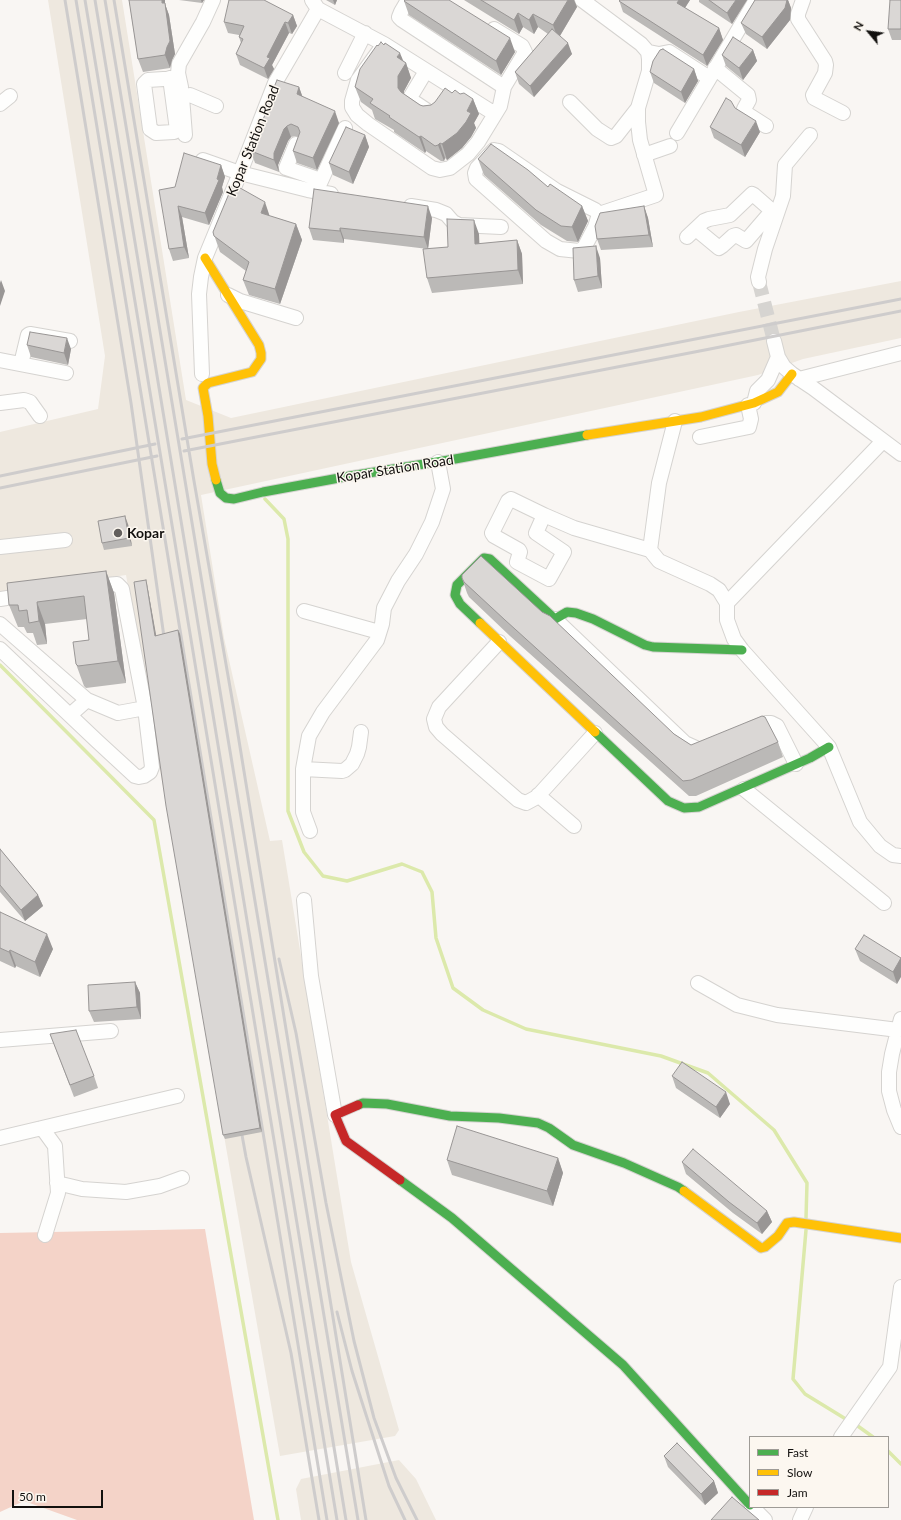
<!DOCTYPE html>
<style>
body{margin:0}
#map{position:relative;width:901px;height:1520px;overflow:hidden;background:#f9f6f3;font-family:Lato,sans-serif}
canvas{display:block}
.legend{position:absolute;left:749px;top:1436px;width:140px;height:72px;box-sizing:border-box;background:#fcf7f0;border:1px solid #9e9b96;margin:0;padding:5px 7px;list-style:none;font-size:12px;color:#12100e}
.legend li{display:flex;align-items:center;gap:8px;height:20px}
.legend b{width:20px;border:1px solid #9e9b96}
.north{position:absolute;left:849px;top:12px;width:40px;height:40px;-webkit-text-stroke:3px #fcf7f0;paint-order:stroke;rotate:299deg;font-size:11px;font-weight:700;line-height:16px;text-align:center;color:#12100e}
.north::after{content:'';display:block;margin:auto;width:14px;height:18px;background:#12100e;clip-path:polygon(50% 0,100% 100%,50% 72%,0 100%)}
.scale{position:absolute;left:12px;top:1490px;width:91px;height:18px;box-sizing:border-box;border:2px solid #12100e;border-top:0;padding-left:5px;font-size:12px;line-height:14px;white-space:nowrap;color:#12100e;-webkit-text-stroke:3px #fcf7f0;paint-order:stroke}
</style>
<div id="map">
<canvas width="901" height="1520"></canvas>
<ul class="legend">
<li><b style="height:5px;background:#4caf50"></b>Fast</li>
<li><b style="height:5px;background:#ffc107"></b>Slow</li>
<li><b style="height:5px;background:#c62828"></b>Jam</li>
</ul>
<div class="north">N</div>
<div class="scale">50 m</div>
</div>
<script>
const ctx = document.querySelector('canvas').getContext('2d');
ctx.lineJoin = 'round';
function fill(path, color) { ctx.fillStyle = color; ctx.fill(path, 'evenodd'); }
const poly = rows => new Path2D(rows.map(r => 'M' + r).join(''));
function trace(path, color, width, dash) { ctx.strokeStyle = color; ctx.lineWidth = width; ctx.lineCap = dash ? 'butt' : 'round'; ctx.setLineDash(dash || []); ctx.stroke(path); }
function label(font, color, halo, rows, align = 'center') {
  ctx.font = font + ' Lato,sans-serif'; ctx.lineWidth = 3; ctx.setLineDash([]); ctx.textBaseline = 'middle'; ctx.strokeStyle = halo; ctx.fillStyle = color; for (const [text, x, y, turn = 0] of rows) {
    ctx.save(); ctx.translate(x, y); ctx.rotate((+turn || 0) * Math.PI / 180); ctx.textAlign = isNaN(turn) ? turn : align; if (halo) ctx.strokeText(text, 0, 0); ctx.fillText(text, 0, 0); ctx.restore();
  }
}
fill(poly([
 [48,0,122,0,186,400,231,418,739,312,901,281,901,338,803,359,758,375,201,495,224,638,270,841,282,840,351,1262,399,1430,395,1436,280,1456,126,575,0,593,0,432,98,409,105,356],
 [399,1460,416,1479,436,1520,301,1520,296,1489,301,1479]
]), '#eee8df');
fill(poly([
 [205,1229,254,1520,77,1520,24,1501,0,1512,0,1233]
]), '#f4d3c8');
trace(poly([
 [265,499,284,519,288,539,288,811,304,852,323,876,347,881,402,864,422,872,432,892,436,938,453,988,483,1010,526,1029,661,1056,708,1073,774,1130,807,1183,806,1218],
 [0,665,154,820,278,1520],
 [806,1230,793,1379,805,1394,849,1421],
 [855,1424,873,1437],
 [888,1451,901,1464]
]), '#dce9ab', 3.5);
trace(poly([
 [759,282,774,341]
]), '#d6d4d1', 14, [14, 7]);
const street = poly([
 [312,0,318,9,384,44,495,114],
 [408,0,401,12,399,17,402,20,504,87],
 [582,0,641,44,648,52,649,59,649,71,638,108,638,122,640,140,656,195,599,214],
 [803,0,798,14,798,19,825,61,826,65,825,73,813,95,814,98,843,113],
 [384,44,358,80,352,101,352,107,357,115,368,124,432,168,440,170,450,168,468,154,478,142,500,106,504,87,525,52,522,46,494,29],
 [649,52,659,54,669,52,703,74],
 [715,68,748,95,749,100,744,109,744,112,766,126],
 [345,73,365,33],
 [170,78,177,130,174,132,156,133,150,129,144,84,148,80,179,78],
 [181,87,178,73,179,64,203,22,213,0],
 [570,102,597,129,611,138,616,136,638,108],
 [0,104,10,96],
 [426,110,411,100,411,96,426,71],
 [677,133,756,0],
 [185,135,182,97,190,95,216,106],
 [296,144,286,168,321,180],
 [494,150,499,151,557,191,595,210,599,214,595,227,584,248,579,251,560,249,546,241,476,179,475,173,477,168,494,150],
 [644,155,670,146],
 [203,160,240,173,308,190,331,194],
 [316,192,345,128],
 [411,206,436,210,446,214,453,222,459,225,501,227],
 [687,237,704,221,709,219,730,215,752,194,754,195,770,209,771,212,746,241,736,235,733,236,722,246,719,248,696,229],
 [759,282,758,277,765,249,783,196,785,165,810,135],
 [228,295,240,301,296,318],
 [774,341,778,357,784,367,792,374,813,388,901,454],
 [0,360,66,373],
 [21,364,28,335,30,334,70,341],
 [202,374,199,294,201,277,205,258,240,173,275,83,318,9],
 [799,379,901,353],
 [0,403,24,400,30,402,40,416],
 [754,403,757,391,768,380,778,357],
 [675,421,659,483,650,550,659,561,710,584,719,590,727,603,727,620,734,639,742,650,829,747,860,822,880,846,893,855,901,856],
 [700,437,749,427,751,419,748,405],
 [511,499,544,515,536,533,564,552,549,579,517,562,520,552,519,550,494,536,492,533,508,501,511,499],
 [544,515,574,528,650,550],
 [0,547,65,540],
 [0,599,26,595],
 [727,603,883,441],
 [304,611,379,632],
 [555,619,685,743,696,748],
 [0,624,87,700],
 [499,642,439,707,434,719,436,727,442,734,518,800,526,803,537,797,595,733],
 [0,649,97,741,135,776,139,777,144,776,150,772,152,767,145,708],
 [70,715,87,700,118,713,145,708,122,589,117,584,93,586],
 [751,729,766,723,771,723,777,726,796,764],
 [303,769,342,771,345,770,352,764,357,754,359,747,361,732],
 [744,789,884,903],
 [538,795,574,826],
 [310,831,303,812,303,769,309,736,323,712,377,640,382,624,384,608,398,581,416,554,432,522,443,489,438,462],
 [304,900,311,976,335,1115],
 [698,983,737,1005,777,1015,898,1030],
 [901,1019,892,1054,889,1072,889,1091,894,1110,901,1127],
 [0,1040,111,1031],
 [42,1128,55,1146,58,1193,45,1235],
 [0,1138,177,1096],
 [57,1183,82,1189,126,1192,160,1186,182,1178],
 [841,1437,890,1367,901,1287],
 [752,1507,765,1520],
 [800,1520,806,1507]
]);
const fast = poly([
 [216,480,220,493,226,498,234,499,263,492,350,476,455,459,587,435],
 [480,623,460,604,455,595,457,585,484,558,490,559,555,619,567,612,576,613,593,619,645,645,653,647,742,650],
 [595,732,668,801,684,808,699,807,810,758,829,747],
 [358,1105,363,1103,387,1104,450,1116,499,1118,538,1123,549,1128,573,1145,624,1163,678,1187,684,1191],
 [400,1180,452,1218,623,1365,750,1505]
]);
const slow = poly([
 [205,258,259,345,261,353,261,359,252,372,208,383,203,388,208,416,212,464,216,480],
 [587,435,701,417,754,403,778,392,792,374],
 [480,623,595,732],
 [684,1191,761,1248,765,1247,778,1236,787,1223,794,1222,901,1238]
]);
const jam = poly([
 [358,1105,335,1115,346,1141,400,1180]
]);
trace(street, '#d5d3d0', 16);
trace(fast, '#d5d3d0', 11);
trace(slow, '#d5d3d0', 11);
trace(jam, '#d5d3d0', 11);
trace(street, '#fefefd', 14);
trace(fast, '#4caf50', 9);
trace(slow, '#ffc107', 9);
trace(jam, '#c62828', 9);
trace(poly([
 [65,0,131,403,165,644],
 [76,0,327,1520],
 [85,0,337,1520],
 [95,0,346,1520],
 [105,0,358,1520],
 [114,0,194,481,234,710,366,1520],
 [182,439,901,299],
 [184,451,710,349,901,311],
 [0,476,155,444],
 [0,488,157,456],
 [279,959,296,1033,326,1203,354,1341,374,1418,396,1478,417,1520],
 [240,1124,246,1157,291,1353,319,1520],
 [337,1312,352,1371,369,1424,389,1486,405,1520]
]), '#cecccc', 3);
fill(poly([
 [129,0,165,0,165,4,169,15,175,54,172,60,170,68,143,72,138,59],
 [179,0,204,0,202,3],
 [326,0,337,0,335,5],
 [464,0,574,0,577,7,560,36,572,54,534,97,519,84,515,72,548,34,538,27,534,34,523,27,519,34],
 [619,0,690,0,685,8,719,28,723,40,707,66,623,12],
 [699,0,747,0,732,24,699,2],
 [755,0,788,0,791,8,790,20,767,49,746,34,741,23],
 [901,0,901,40,892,40,888,29],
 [404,1,515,52,501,75,409,15],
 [293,15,297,26,292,34,289,33,272,65,274,69,268,79,240,65,236,54,241,43,239,37,239,35,228,33,224,22],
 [384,45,406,63,411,78,404,91,404,94,420,105,423,106,431,105,452,93,460,94,473,99,479,114,474,123,476,128,471,137,462,148,447,160,445,158,444,161,441,161,426,151,425,153,394,132,394,130,375,119,372,110,361,102,355,87,378,46],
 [753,50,757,61,743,80,726,66,722,55],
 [694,69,698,81,685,103,654,83,650,72],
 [299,87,302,96,339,123,317,170,297,163,293,151,298,137,295,136,291,137,288,141,278,165,279,172,255,163,251,151,265,115,264,112],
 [710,127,760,132,745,157,714,138],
 [365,135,369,147,353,184,333,175,329,163],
 [478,159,548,187,582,206,588,221,578,242,567,241,541,225,484,175],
 [221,165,225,177,222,187,223,192,209,225,182,217,189,258,173,261,169,249,175,187],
 [644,206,648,218,653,247,601,250,597,239],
 [270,216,296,224,302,240,280,304,249,295,243,280,246,271,220,252,213,232],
 [432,218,428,249,448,247,479,234,479,244,517,240,522,254,523,284,432,293,427,278,428,249,344,239,344,243,313,240,309,228],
 [600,258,602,288,578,292,574,280],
 [27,345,71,349,68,365,31,357],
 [128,524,132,546,104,550,102,543],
 [106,571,114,593,126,683,86,688,84,686,76,664,89,640,87,619,45,624,47,644,37,645,33,633,27,633,24,627,18,627,9,605],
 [462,578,674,734,691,745,778,742,783,757,696,796,689,796,510,636,469,597,467,593],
 [147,584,156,636,178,630,180,634,262,1132,225,1139,223,1135],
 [0,849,38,895,43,906,25,921,0,892],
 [0,912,53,949,40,977,16,966,15,968,0,961],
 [855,949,901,958,897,984,860,961],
 [135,982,140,993,141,1019,94,1022,89,1011],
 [50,1034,94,1076,98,1088,74,1097],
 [672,1076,730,1104,720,1118,676,1088],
 [558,1158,563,1173,553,1206,452,1175,447,1160],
 [682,1162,767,1211,772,1222,762,1234,733,1213,686,1174],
 [664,1456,714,1481,718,1493,705,1505,668,1467]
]), '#bbb9b7');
fill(poly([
 [162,0,165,0,165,4,169,15,175,54,172,60,170,68,165,55,167,47],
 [201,0,204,0,202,3],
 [333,0,337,0,335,5],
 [568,0,574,0,577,7,558,39,553,25],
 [679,0,690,0,681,14,677,3],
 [736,0,747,0,732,24,727,13],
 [787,0,788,0,791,8,790,20,767,49,762,37],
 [518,13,523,27,519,34,514,20],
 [533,14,538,27,534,34,529,20],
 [293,15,297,26,292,34,288,23],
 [285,22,289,33,272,65,274,69,268,79,264,68,267,57],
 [719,28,723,40,707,66,703,55],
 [510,38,515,52,501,75,496,61],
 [568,43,572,54,534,97,530,86],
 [753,50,757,61,743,80,739,68],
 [400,53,405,65,406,63,411,78,404,91,403,103,398,88,397,57],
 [694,69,698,81,685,103,681,92],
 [299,87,303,98,297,94],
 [473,99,479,114,474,123,476,128,471,137,462,148,447,160,442,144,467,111],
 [335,111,339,123,317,170,313,158],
 [756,121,760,132,745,157,741,145],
 [287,126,291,137,288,141,278,165,279,172,274,160,274,153,284,129],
 [365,135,369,147,353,184,349,172],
 [421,136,426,151,425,153,419,137],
 [440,143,445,158,444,161,438,145],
 [221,165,225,177,222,187,223,192,209,225,205,213,217,179],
 [265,202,270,217,261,213],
 [178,206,182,217,189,258,184,247],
 [428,206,432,218,428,249,424,237],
 [582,206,588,221,578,242,572,227],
 [644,206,648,218,653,247,649,235],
 [474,220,479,234,480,258,475,244],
 [296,224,302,240,280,304,275,289],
 [340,228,344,239,344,243,340,231],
 [517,240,522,254,523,284,518,270],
 [596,246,600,258,602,288,598,276],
 [1,280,5,291,0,306,0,283],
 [67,338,71,349,68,365,64,353],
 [125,516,128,524,132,546,129,538],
 [106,571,114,593,126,683,118,661],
 [146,580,147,584,157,640,155,636],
 [37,602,45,624,47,644,39,621],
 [178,630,180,634,262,1132,260,1128],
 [38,895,43,906,25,921,21,910],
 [47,934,53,949,40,977,35,962],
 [10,950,16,966,15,968,9,952],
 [901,958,901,977,897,984,893,972],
 [135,982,140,993,141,1019,137,1007],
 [726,1092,730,1104,720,1118,716,1107],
 [558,1158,563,1173,553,1206,547,1191],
 [767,1211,772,1222,762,1234,757,1223],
 [714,1481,718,1493,705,1505,701,1494]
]), '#999695');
const building = poly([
 [129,0,162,0,162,3,165,3,170,41,167,47,165,55,138,59,129,0],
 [229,0,264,0,293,15,288,23,285,22,267,57,270,58,264,68,236,54,243,39,239,37,244,26,224,22,229,0],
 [405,0,449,0,510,38,496,61,404,1,405,0],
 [481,0,568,0,553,25,533,14,529,20,518,13,514,20,481,0],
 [620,0,679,0,677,3,719,28,703,55,619,1,620,0],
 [709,0,736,0,727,13,709,0],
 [755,0,787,0,785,8,762,37,741,23,755,0],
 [890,0,901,0,901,29,888,29,890,0],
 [552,29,568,43,530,86,515,72,552,29],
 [733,37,753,50,739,68,722,55,733,37],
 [381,42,384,45,385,43,400,53,397,57,406,63,398,76,398,88,401,92,420,105,423,106,431,105,435,102,445,88,452,93,455,90,460,94,464,93,473,99,467,111,471,113,466,122,457,133,442,144,440,143,438,145,435,146,421,136,419,137,389,117,390,116,370,103,373,99,355,87,360,69,377,45,378,46,381,42],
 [663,49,694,69,681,92,650,72,653,61,660,50,663,49],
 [277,80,299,87,297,94,335,111,313,158,293,151,300,132,298,127,291,124,287,126,284,129,274,153,274,160,251,151,266,112,264,112,277,80],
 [726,98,731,101,735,108,756,121,741,145,710,127,726,98],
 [346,127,365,135,349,172,329,163,346,127],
 [491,144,528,170,548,187,550,184,553,186,582,206,572,227,561,226,536,210,478,159,491,144],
 [184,153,221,165,217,179,219,180,205,213,178,206,184,247,169,249,159,190,175,187,184,153],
 [233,184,265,202,261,213,296,224,275,289,243,280,249,262,214,236,213,232,233,184],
 [314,189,428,206,424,237,340,228,340,231,309,228,314,189],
 [644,206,649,235,597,239,595,226,600,213,644,206],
 [447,219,474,220,475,244,517,240,518,270,427,278,423,249,448,247,447,219],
 [596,246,598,276,574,280,573,248,596,246],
 [30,332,67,338,64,353,27,345,30,332],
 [125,516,129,538,102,543,98,521,125,516],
 [481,556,542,612,550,616,674,734,691,745,762,716,765,717,778,742,691,780,683,781,505,620,464,582,462,578,462,575,481,556],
 [106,571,118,661,78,666,76,664,73,642,89,640,84,596,37,602,39,621,29,623,27,610,19,611,18,605,9,605,7,583,106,571],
 [146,580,155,636,178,630,260,1128,223,1135,166,806,134,582,146,580],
 [0,849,38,895,21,910,0,885,0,849],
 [0,912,47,934,35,962,10,950,9,952,0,948,0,912],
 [864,935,901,958,893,972,855,949,864,935],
 [135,982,137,1007,89,1011,88,985,135,982],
 [76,1030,94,1076,70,1085,50,1034,76,1030],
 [682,1062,726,1092,716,1107,672,1076,682,1062],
 [457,1126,558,1158,547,1191,447,1160,457,1126],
 [693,1149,767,1211,757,1223,729,1202,682,1162,693,1149],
 [677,1443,714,1481,701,1494,664,1456,677,1443],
 [732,1497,759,1520,711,1520,732,1497]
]);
fill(building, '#dad7d5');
trace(building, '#999695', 1);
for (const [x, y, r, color] of [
 [118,533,5,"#63605e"]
]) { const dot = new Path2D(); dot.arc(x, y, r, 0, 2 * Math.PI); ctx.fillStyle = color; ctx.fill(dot); trace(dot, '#fcf7f0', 1.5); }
label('14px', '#12100e', '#fcf7f0', [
 ["Kopar Station Road",253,141,-68],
 ["Kopar Station Road",395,469,-9]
]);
label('bold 14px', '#12100e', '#fcf7f0', [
 ["Kopar",127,533]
], 'left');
</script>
